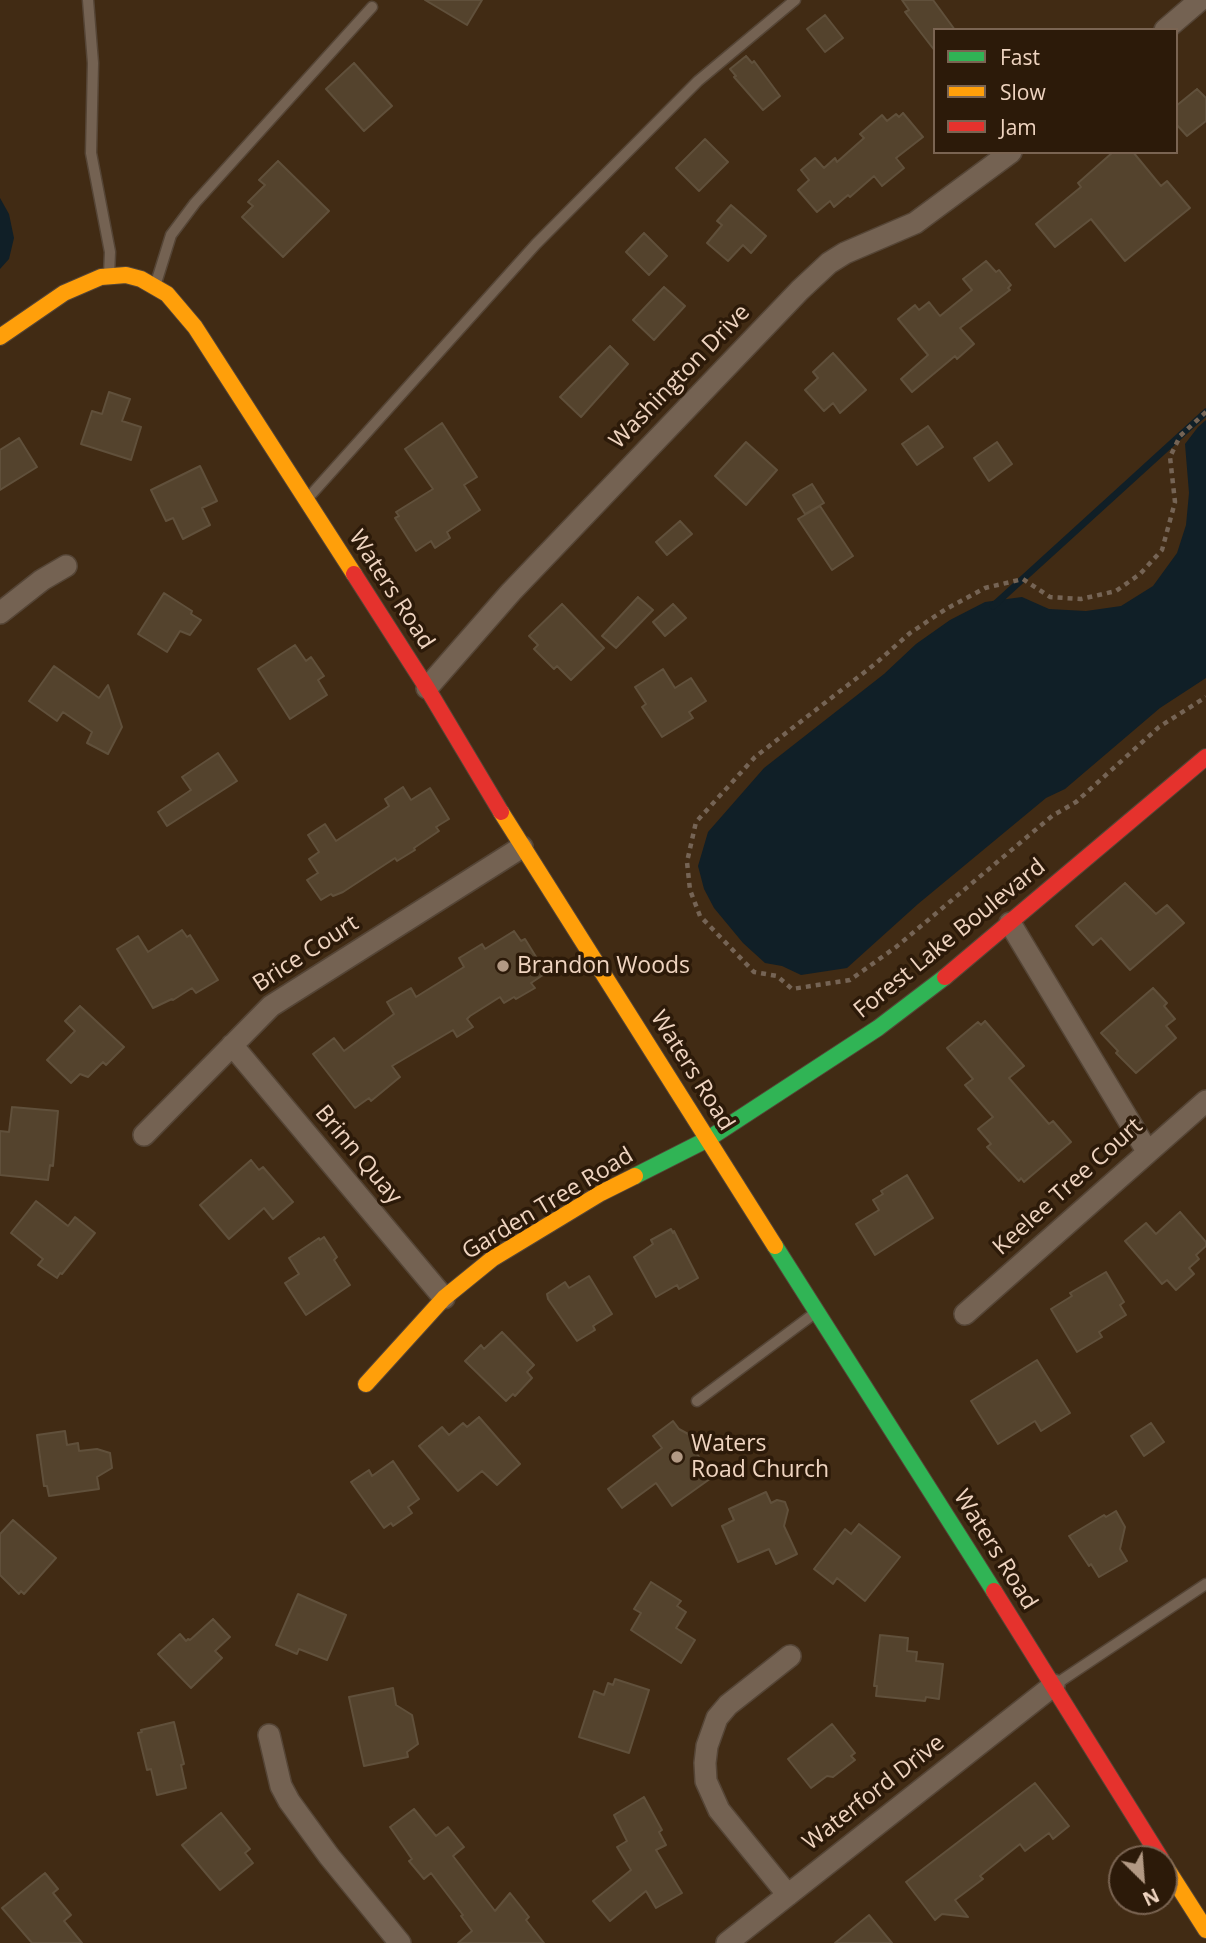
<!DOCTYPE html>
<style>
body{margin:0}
#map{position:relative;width:1206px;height:1943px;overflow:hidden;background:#412b14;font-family:"Open Sans",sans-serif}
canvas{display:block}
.legend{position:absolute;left:933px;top:28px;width:245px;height:126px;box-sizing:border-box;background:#2c1a09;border:2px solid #7a6452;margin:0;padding:9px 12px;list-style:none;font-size:21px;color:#efd4c0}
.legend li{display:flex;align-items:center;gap:14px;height:35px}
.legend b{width:35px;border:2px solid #7a6452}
.north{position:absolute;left:1108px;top:1845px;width:70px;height:70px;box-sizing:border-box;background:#2c1a09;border:2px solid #7a6452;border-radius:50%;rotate:155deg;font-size:19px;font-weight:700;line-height:28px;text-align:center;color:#efd4c0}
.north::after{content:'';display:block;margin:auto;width:24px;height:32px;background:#b29984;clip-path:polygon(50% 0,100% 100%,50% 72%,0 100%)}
</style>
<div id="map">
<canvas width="1206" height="1943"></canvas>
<ul class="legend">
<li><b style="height:9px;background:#30b455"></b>Fast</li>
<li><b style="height:9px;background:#ff9f0a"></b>Slow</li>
<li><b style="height:9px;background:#e5322d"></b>Jam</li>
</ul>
<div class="north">N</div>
</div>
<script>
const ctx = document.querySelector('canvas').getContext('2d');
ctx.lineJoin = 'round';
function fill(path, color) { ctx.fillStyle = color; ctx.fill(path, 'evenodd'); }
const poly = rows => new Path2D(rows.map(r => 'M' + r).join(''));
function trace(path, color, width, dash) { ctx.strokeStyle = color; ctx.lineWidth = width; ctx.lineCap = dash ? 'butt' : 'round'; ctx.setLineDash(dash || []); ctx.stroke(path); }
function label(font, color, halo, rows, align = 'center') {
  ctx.font = font + ' "Open Sans",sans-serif'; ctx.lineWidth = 7; ctx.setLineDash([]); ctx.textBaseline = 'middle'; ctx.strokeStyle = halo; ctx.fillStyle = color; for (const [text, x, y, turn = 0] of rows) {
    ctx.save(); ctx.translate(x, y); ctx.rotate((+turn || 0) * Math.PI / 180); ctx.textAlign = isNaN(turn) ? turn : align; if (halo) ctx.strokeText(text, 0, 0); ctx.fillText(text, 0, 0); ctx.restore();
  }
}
fill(poly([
 [0,198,9,214,14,238,9,259,0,269],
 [1206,420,1206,678,1160,708,1065,789,1046,798,918,904,847,968,801,975,782,966,765,963,743,943,714,908,704,889,698,866,708,832,764,768,884,674,916,644,950,620,985,602,1022,597,1049,609,1086,611,1121,606,1153,586,1177,553,1186,525,1189,493,1185,444,1198,427]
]), '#101f27');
trace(poly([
 [993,606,1206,412]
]), '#101f27', 7);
const building = poly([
 [425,0,482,0,467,25,425,0],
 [902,0,933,0,955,30,935,30,935,51,905,12,909,10,902,0],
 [825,15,843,38,825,52,807,29,825,15],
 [746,56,752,63,754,61,780,96,763,110,734,77,736,76,730,69,746,56],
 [354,63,392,106,364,131,326,89,354,63],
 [1197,89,1206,98,1206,121,1187,136,1176,124,1176,106,1197,89],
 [903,113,923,137,896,158,904,168,882,186,874,176,850,197,848,195,834,207,830,201,817,212,798,190,809,180,801,170,815,158,824,168,835,158,837,162,864,138,860,134,882,115,887,121,896,114,899,117,903,113],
 [705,139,728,162,699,191,676,168,705,139],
 [1113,152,1133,152,1161,186,1167,181,1190,208,1125,261,1091,219,1055,247,1036,224,1081,187,1078,183,1113,152],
 [278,161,329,211,283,257,242,217,253,206,248,202,265,185,259,180,278,161],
 [731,205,766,236,751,253,743,245,728,261,707,243,722,225,717,221,731,205],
 [644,233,667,256,649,275,626,252,644,233],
 [986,261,996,272,999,270,1011,285,1008,288,1010,290,960,328,974,344,957,359,955,356,912,392,901,379,928,355,898,319,915,305,919,310,929,302,940,316,972,290,963,279,986,261],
 [664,287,685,306,654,340,633,320,664,287],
 [610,346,628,364,581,417,560,397,610,346],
 [833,353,866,390,840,413,833,403,824,411,805,390,818,378,813,372,833,353],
 [109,392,130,399,122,421,141,427,131,460,81,444,92,411,102,414,109,392],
 [442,423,477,477,464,485,480,510,447,532,450,538,435,548,431,541,416,551,395,518,399,516,396,512,433,489,405,449,442,423],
 [928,426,943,447,917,465,902,444,928,426],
 [19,438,37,467,0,490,0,450,19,438],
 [746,442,777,470,746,505,715,476,746,442],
 [997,442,1012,464,989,481,974,458,997,442],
 [200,466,217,501,202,508,210,525,183,539,173,518,166,521,151,490,200,466],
 [812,484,824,503,805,514,793,495,812,484],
 [820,506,853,556,832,570,798,519,820,506],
 [680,521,692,534,667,555,656,542,680,521],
 [164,593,192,611,191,614,201,620,190,635,180,631,167,652,138,634,164,593],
 [638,597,653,610,616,648,602,636,638,597],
 [562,604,604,648,571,680,557,666,554,669,534,649,538,645,529,636,562,604],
 [673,604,686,618,665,636,653,622,673,604],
 [295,645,306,661,311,657,324,676,318,680,327,695,290,719,258,669,295,645],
 [54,666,99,698,108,685,122,727,108,754,87,743,92,732,63,712,57,721,29,701,54,666],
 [663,669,675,688,691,678,706,701,689,712,693,718,662,737,642,707,646,704,635,687,663,669],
 [218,753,237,781,167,826,158,812,191,790,182,777,218,753],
 [403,787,411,800,430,788,449,819,436,827,439,831,414,848,415,850,397,861,395,858,343,892,333,896,331,894,321,900,307,880,318,873,309,859,319,852,308,835,325,824,336,841,389,806,385,799,403,787],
 [1125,883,1156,914,1167,905,1184,923,1130,970,1101,938,1093,945,1076,926,1125,883],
 [182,930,187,937,190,935,218,980,196,993,192,988,173,1000,172,999,153,1008,117,949,138,936,148,952,182,930],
 [514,931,521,941,525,939,546,973,531,983,535,988,516,999,514,997,504,1003,500,997,470,1016,467,1019,473,1027,457,1037,453,1030,392,1066,400,1077,371,1101,369,1098,355,1108,313,1054,334,1038,344,1051,394,1014,387,1002,411,988,416,997,464,967,459,958,482,944,485,949,514,931],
 [1153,988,1167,1003,1164,1006,1175,1019,1166,1026,1176,1038,1136,1073,1116,1053,1118,1051,1101,1033,1153,988],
 [80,1006,124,1047,106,1065,103,1062,88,1077,80,1074,71,1083,47,1060,75,1031,65,1021,80,1006],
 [985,1021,1024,1066,1009,1078,1049,1124,1053,1121,1071,1142,1024,1182,1021,1178,1019,1181,987,1147,991,1144,978,1129,993,1117,965,1085,973,1079,947,1048,978,1022,981,1025,985,1021],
 [12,1107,58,1111,53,1166,50,1165,48,1180,0,1175,0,1131,9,1132,12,1107],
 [251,1160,259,1170,263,1167,293,1202,273,1219,264,1208,229,1239,200,1205,251,1160],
 [907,1175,933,1218,875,1255,856,1224,879,1210,873,1200,883,1194,881,1191,907,1175],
 [36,1201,68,1226,75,1217,95,1233,62,1274,60,1273,57,1278,38,1265,43,1259,11,1233,36,1201],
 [1180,1212,1206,1242,1206,1246,1196,1255,1199,1259,1189,1268,1194,1274,1176,1290,1167,1280,1162,1284,1125,1241,1146,1223,1156,1234,1180,1212],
 [671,1229,673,1233,674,1231,698,1278,679,1289,677,1285,656,1297,634,1257,653,1244,651,1240,671,1229],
 [324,1237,337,1257,334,1260,350,1285,306,1315,285,1283,299,1274,289,1258,319,1238,320,1240,324,1237],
 [1106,1272,1124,1302,1120,1305,1126,1315,1099,1332,1102,1337,1077,1352,1051,1309,1072,1296,1070,1293,1106,1272],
 [589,1276,612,1314,593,1326,595,1330,577,1341,548,1299,547,1294,565,1282,569,1288,589,1276],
 [502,1332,534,1365,527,1372,532,1378,515,1396,513,1394,506,1401,465,1361,481,1345,484,1349,502,1332],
 [1037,1360,1070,1413,1041,1431,1035,1421,998,1444,971,1401,1037,1360],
 [479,1417,520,1464,497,1485,482,1471,458,1491,419,1446,442,1427,449,1435,463,1423,467,1427,479,1417],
 [673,1421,679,1429,690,1435,693,1449,714,1476,672,1506,656,1483,622,1508,608,1489,662,1448,653,1436,673,1421],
 [1151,1423,1164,1442,1144,1456,1131,1436,1151,1423],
 [65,1431,67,1445,78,1443,79,1451,97,1449,110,1453,112,1468,97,1477,99,1489,49,1496,47,1486,44,1486,37,1435,65,1431],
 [393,1461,419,1499,408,1507,412,1513,393,1526,391,1523,384,1528,351,1482,369,1470,372,1476,393,1461],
 [766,1492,771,1503,777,1500,785,1502,788,1510,784,1526,797,1554,776,1564,769,1549,738,1562,722,1526,734,1520,729,1509,766,1492],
 [1116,1511,1125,1527,1120,1549,1127,1561,1099,1577,1091,1564,1089,1566,1069,1536,1104,1515,1106,1517,1116,1511],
 [13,1520,56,1558,24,1594,21,1591,19,1594,0,1575,0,1534,13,1520],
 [859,1524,900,1557,865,1601,837,1578,833,1584,814,1569,845,1529,851,1534,859,1524],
 [651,1582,681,1601,677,1606,686,1612,676,1628,695,1640,681,1663,631,1630,641,1613,634,1609,651,1582],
 [298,1594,346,1615,327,1660,299,1649,297,1654,276,1645,298,1594],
 [213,1619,230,1637,215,1651,222,1658,191,1688,158,1654,180,1634,186,1641,188,1639,190,1640,213,1619],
 [880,1635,908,1638,907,1651,917,1652,916,1661,943,1664,939,1699,926,1697,925,1701,876,1696,877,1686,874,1686,880,1635],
 [615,1679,649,1690,629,1753,579,1737,594,1691,604,1695,608,1683,613,1685,615,1679],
 [393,1688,396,1705,412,1715,418,1744,407,1752,408,1757,364,1766,349,1697,393,1688],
 [174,1722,184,1764,181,1765,186,1788,157,1795,151,1769,147,1770,138,1733,142,1732,141,1730,174,1722],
 [832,1724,855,1753,851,1756,855,1760,833,1777,827,1776,811,1788,788,1759,832,1724],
 [1035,1783,1069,1826,1053,1839,1049,1833,1025,1851,1020,1844,980,1876,983,1879,955,1900,968,1917,942,1914,935,1920,906,1882,1035,1783],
 [644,1797,662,1830,659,1832,666,1845,656,1850,682,1893,656,1908,646,1891,610,1921,593,1901,631,1870,617,1847,627,1841,614,1815,644,1797],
 [414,1809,436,1836,448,1827,464,1847,453,1856,495,1911,510,1893,529,1917,526,1920,544,1943,458,1943,472,1931,461,1916,463,1915,431,1873,424,1879,409,1861,412,1859,390,1827,414,1809],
 [221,1813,250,1849,245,1853,253,1863,220,1890,182,1845,221,1813],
 [45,1873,58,1889,53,1893,71,1915,64,1921,82,1943,32,1943,2,1908,45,1873],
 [869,1915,892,1943,835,1943,869,1915]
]);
fill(building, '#54432d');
trace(building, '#60503b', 2);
const lane = poly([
 [88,0,93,63,91,153,110,252,109,275],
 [156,283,171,235,195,203,372,7],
 [308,498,536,244,698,81,795,0],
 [697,1401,815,1313],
 [1056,1684,1206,1584]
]);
const street = poly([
 [1165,30,1200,0],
 [0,613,42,580,66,566],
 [427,688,511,592,800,290,829,263,845,253,915,223,1011,152],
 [1010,923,1147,1151],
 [232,1045,444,1298],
 [144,1135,271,1006,522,847],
 [965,1314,1206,1101],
 [269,1735,281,1786,289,1801,329,1856,400,1943],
 [788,1895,719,1810,706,1781,705,1763,707,1746,717,1718,728,1705,790,1656],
 [727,1943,1054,1685]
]);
const fast = poly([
 [635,1176,708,1139,878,1028,945,977],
 [775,1246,994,1591]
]);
const slow = poly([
 [0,337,64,293,101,277,126,275,141,279,167,294,195,327,354,574],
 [501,812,775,1246],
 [366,1384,444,1298,492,1259,601,1193,635,1176],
 [1164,1864,1206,1930]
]);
const jam = poly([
 [354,574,427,688,501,812],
 [945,977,1206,757],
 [994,1591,1161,1859]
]);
trace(lane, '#554536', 13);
trace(street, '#554536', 24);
trace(fast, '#554536', 18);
trace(slow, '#554536', 18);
trace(jam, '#554536', 18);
trace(poly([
 [1206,412,1180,436,1170,457,1175,502,1162,550,1140,574,1116,591,1081,599,1050,597,1023,579,985,588,946,609,910,633,875,664,755,757,696,822,687,862,690,890,700,916,754,972,777,976,792,989,850,980,896,947,1052,816,1076,802,1159,727,1206,697]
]), '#756455', 4.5, [5, 5]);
trace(lane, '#746252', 10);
trace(street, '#746252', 21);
trace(fast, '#30b455', 16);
trace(slow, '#ff9f0a', 16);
trace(jam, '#e5322d', 16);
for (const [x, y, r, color] of [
 [503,966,7,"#b29984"],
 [677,1457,7,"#b29984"]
]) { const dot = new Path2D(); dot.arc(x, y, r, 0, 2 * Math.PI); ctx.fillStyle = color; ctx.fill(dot); trace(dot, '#2c1a09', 2.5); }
label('23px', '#efd4c0', '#2c1a09', [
 ["Washington Drive",680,377,-46],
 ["Waters Road",391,590,57],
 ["Forest Lake Boulevard",950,939,-39],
 ["Brice Court",306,954,-33],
 ["Waters Road",692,1071,58],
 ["Brinn Quay",358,1155,50],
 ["Keelee Tree Court",1068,1187,-42],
 ["Garden Tree Road",548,1204,-31],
 ["Waters Road",995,1550,58],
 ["Waterford Drive",874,1793,-38]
]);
label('23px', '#efd4c0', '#2c1a09', [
 ["Brandon Woods",517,966],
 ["Waters",691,1444],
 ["Road Church",691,1470]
], 'left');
</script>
